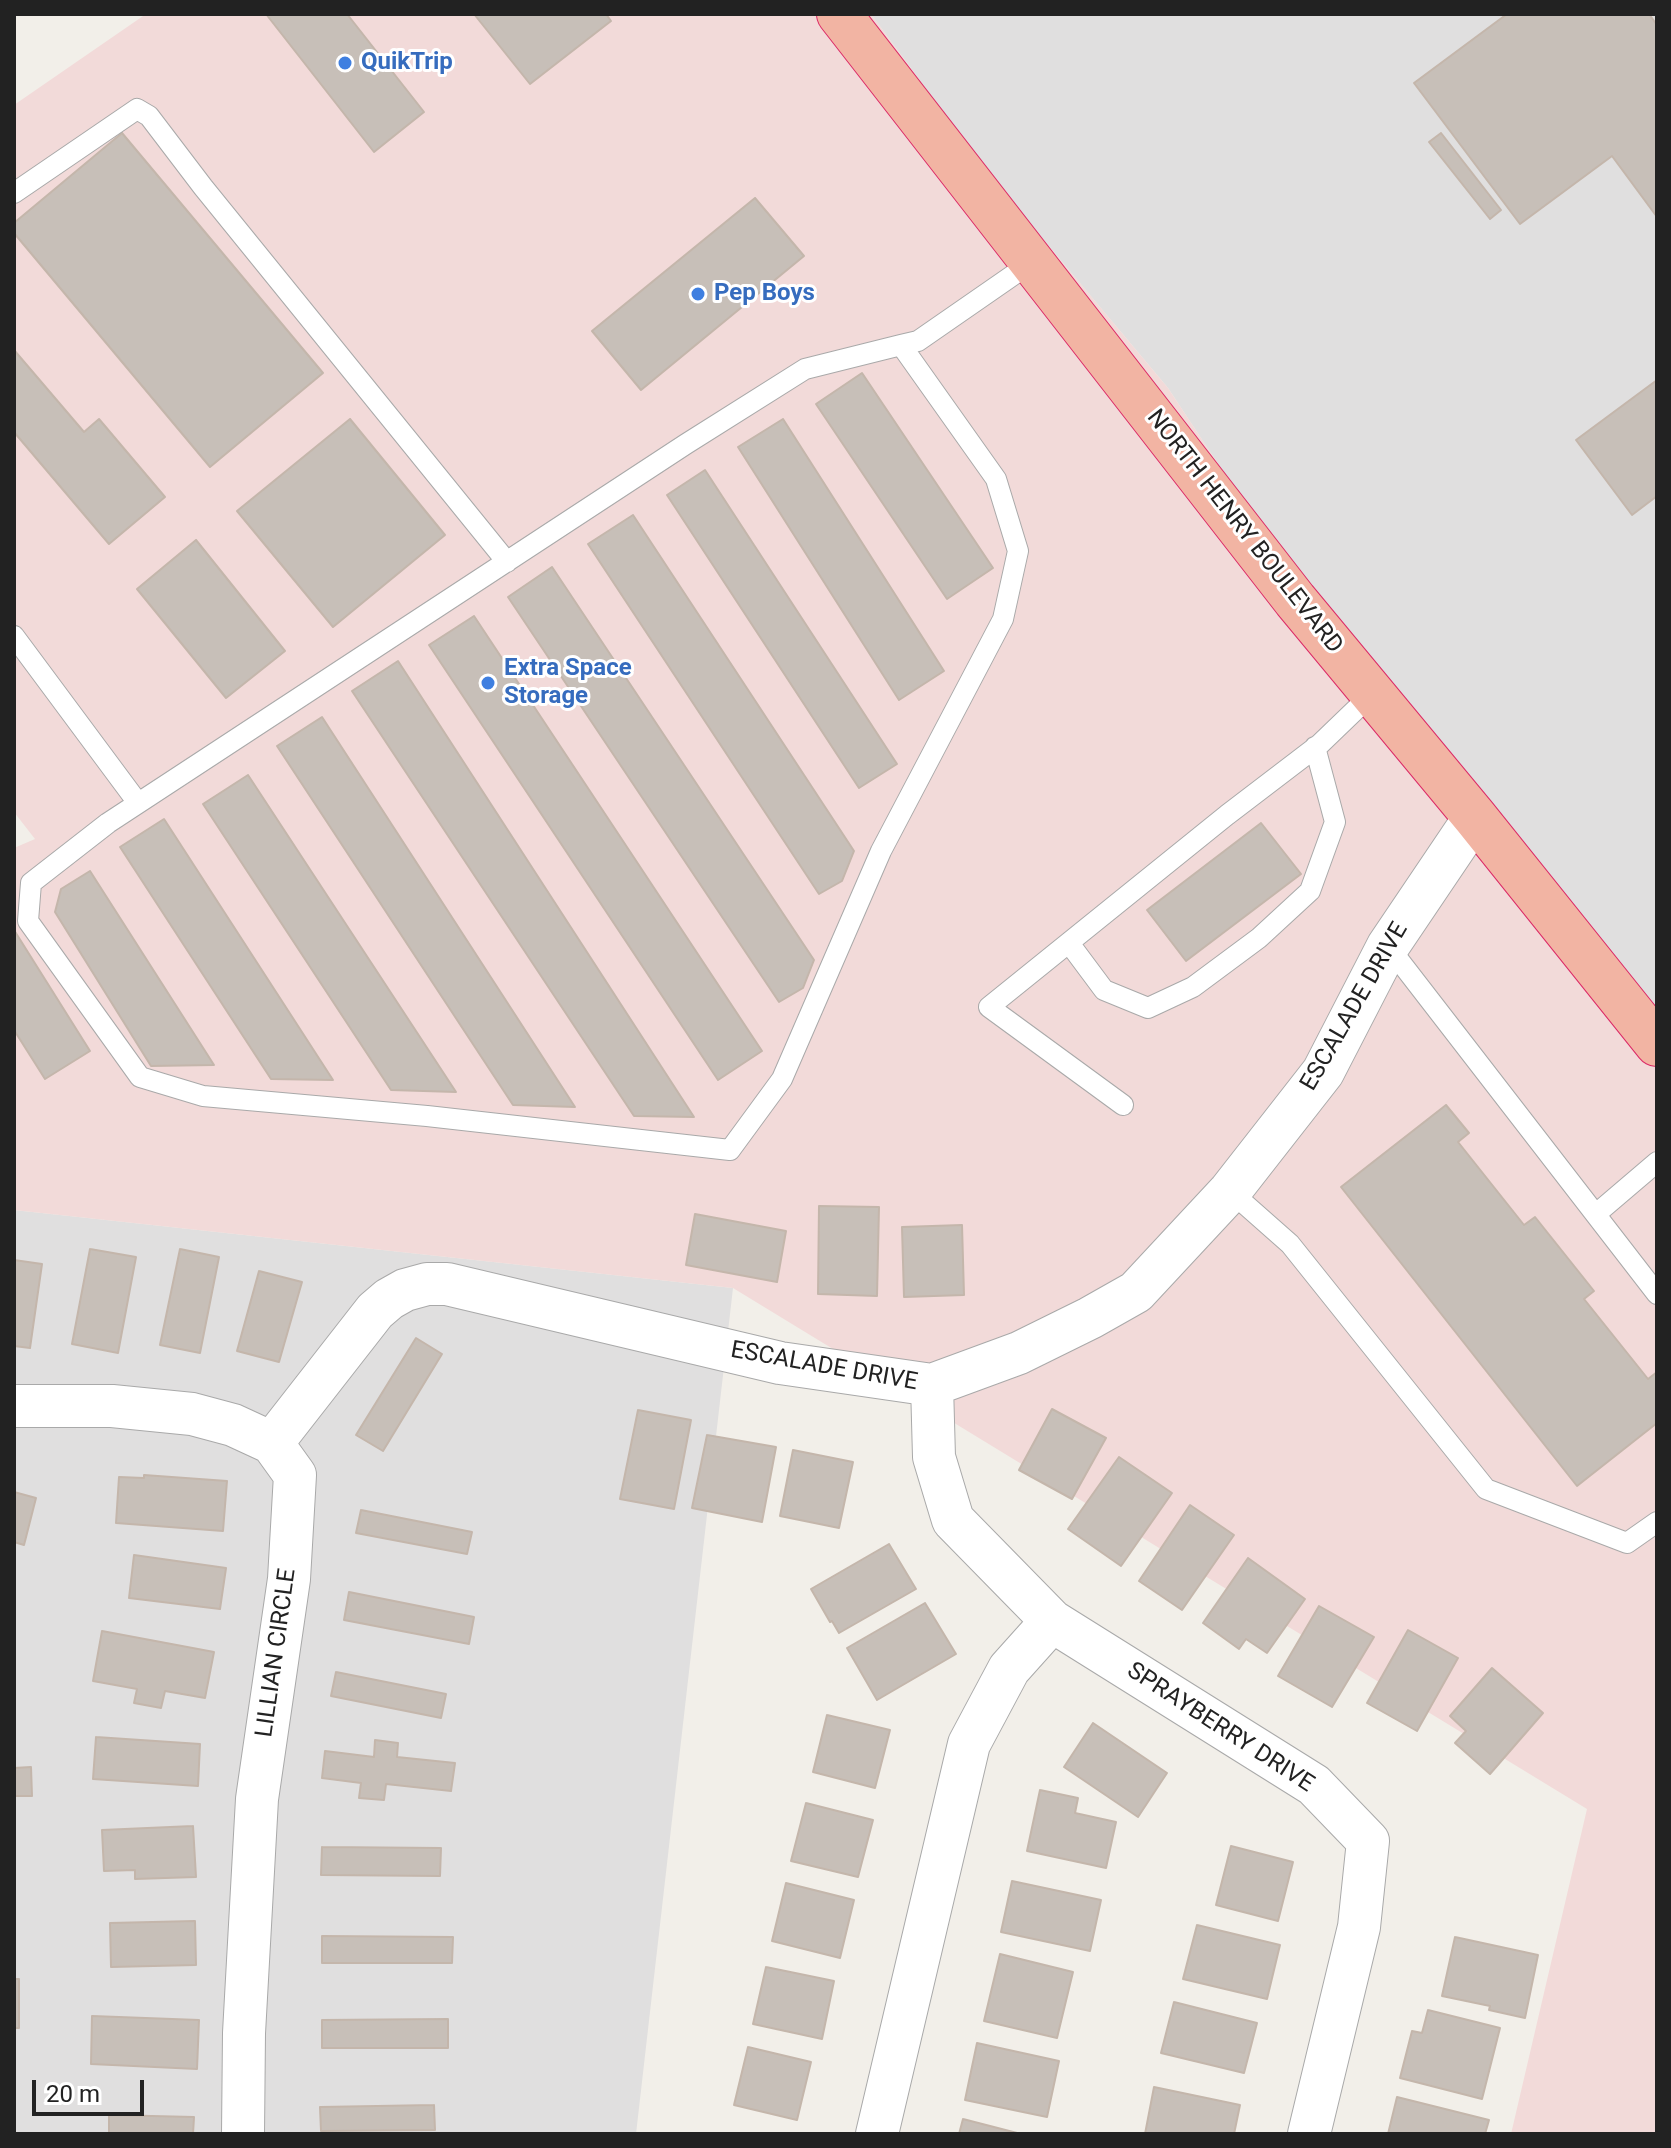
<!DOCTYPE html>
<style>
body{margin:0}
#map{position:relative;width:1671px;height:2148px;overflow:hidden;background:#f2efe9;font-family:Roboto,sans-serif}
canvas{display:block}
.frame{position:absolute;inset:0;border:16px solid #222;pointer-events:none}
.scale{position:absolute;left:32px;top:2080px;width:112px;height:36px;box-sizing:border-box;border:4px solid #222;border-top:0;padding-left:10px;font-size:24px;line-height:28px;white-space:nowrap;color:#222;-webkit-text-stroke:6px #fff;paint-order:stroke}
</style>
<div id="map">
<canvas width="1671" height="2148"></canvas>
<div class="frame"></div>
<div class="scale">20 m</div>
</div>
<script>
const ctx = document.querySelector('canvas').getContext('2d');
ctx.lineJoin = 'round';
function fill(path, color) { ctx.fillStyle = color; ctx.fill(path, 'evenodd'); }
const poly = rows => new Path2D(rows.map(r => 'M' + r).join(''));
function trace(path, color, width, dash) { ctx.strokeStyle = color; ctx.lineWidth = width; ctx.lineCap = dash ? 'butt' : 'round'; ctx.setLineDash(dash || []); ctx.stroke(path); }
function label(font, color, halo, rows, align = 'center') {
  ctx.font = font + ' Roboto,sans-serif'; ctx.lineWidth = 6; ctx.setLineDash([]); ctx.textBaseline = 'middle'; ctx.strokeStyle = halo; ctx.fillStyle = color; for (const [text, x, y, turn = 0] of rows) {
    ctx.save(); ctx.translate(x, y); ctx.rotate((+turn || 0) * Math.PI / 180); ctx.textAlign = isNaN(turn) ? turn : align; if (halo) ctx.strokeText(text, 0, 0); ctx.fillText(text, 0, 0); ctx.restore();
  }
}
fill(poly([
 [871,14,1657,14,1657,1027,1389,723,1168,388,990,176],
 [14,1210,733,1288,636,2134,14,2134]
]), '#e0dfdf');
fill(poly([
 [146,14,871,14,990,176,1168,388,1389,723,1657,1027,1657,2134,1511,2134,1587,1809,733,1288,14,1210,14,848,35,839,14,812,14,105]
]), '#f2dad9');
const building = poly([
 [266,14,347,14,424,112,374,152,266,14],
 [474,14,606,14,611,21,530,84,474,14],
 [1507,14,1649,14,1657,25,1657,217,1612,156,1520,224,1414,83,1507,14],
 [122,133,323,373,210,467,14,233,14,223,122,133],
 [1441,133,1501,210,1490,219,1429,142,1441,133],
 [755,198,804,256,641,390,592,331,755,198],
 [14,350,84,432,99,419,165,497,109,544,14,432,14,350],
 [862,373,993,568,947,599,816,404,862,373],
 [1657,380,1657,496,1632,515,1576,440,1657,380],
 [350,419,445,535,333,627,237,511,350,419],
 [783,419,944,671,899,700,738,447,783,419],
 [705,470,897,764,859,788,667,495,705,470],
 [633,515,854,851,842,881,819,894,588,544,633,515],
 [196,540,285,651,226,698,137,589,196,540],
 [552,567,814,960,803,988,779,1002,508,597,552,567],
 [474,616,762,1051,718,1080,429,645,474,616],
 [398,661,694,1117,634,1116,352,691,398,661],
 [322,717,575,1107,513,1105,277,746,322,717],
 [248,775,456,1092,391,1090,203,804,248,775],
 [164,819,333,1080,271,1079,120,847,164,819],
 [1261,823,1301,874,1186,961,1147,910,1261,823],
 [90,871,214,1065,151,1066,55,912,61,889,90,871],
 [14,930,90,1051,45,1079,14,1030,14,930],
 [1446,1105,1469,1133,1458,1142,1524,1225,1535,1217,1594,1291,1584,1299,1648,1379,1657,1372,1657,1423,1577,1486,1341,1187,1446,1105],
 [819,1206,879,1207,877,1296,818,1294,819,1206],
 [695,1214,786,1231,777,1282,686,1265,695,1214],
 [962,1225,964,1295,904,1297,902,1227,962,1225],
 [90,1249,136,1257,118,1353,72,1344,90,1249],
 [180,1249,219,1257,200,1353,160,1345,180,1249],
 [14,1260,42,1264,30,1348,14,1346,14,1260],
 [259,1271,302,1282,279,1362,237,1351,259,1271],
 [416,1338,442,1354,383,1451,356,1435,416,1338],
 [1052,1409,1106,1438,1072,1499,1019,1470,1052,1409],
 [638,1410,691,1420,674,1509,620,1499,638,1410],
 [707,1435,776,1447,762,1522,692,1508,707,1435],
 [793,1450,853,1462,839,1528,780,1516,793,1450],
 [1119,1457,1172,1493,1121,1566,1068,1529,1119,1457],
 [144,1475,227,1481,223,1531,116,1523,119,1477,144,1478,144,1475],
 [14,1492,36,1498,24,1545,14,1542,14,1492],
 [1190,1505,1234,1535,1182,1610,1139,1581,1190,1505],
 [361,1510,472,1532,467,1554,356,1533,361,1510],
 [889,1544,916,1589,839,1633,832,1621,830,1622,811,1589,889,1544],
 [134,1555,226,1568,220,1609,129,1598,134,1555],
 [1248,1558,1305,1599,1267,1653,1246,1639,1239,1649,1203,1623,1248,1558],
 [349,1592,474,1617,469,1644,344,1620,349,1592],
 [925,1603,956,1654,877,1700,847,1648,925,1603],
 [1319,1606,1374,1637,1332,1707,1278,1676,1319,1606],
 [1408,1630,1458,1658,1417,1731,1367,1703,1408,1630],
 [102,1631,214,1652,205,1698,165,1691,161,1708,134,1703,137,1689,93,1681,102,1631],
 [1492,1668,1543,1713,1490,1774,1455,1743,1466,1731,1450,1716,1492,1668],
 [336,1672,446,1694,441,1718,331,1696,336,1672],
 [827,1715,890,1730,875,1788,813,1772,827,1715],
 [1093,1723,1167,1773,1138,1817,1064,1767,1093,1723],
 [96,1737,200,1744,198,1786,93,1779,96,1737],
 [375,1740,398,1743,397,1757,455,1763,451,1791,386,1784,384,1800,359,1798,361,1783,322,1778,325,1751,374,1757,375,1740],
 [31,1767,32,1796,14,1796,14,1768,31,1767],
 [1040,1790,1078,1798,1075,1813,1116,1822,1106,1868,1027,1851,1040,1790],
 [806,1803,873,1820,858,1877,791,1861,806,1803],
 [193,1826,196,1877,135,1879,135,1870,104,1871,102,1830,193,1826],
 [1231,1846,1293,1862,1278,1921,1216,1905,1231,1846],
 [322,1847,441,1848,440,1876,321,1875,322,1847],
 [1012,1881,1101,1900,1090,1951,1001,1932,1012,1881],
 [786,1883,854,1900,840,1958,772,1941,786,1883],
 [195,1921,196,1965,111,1967,110,1923,195,1921],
 [1197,1925,1280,1945,1267,1999,1183,1979,1197,1925],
 [322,1936,453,1937,452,1963,322,1963,322,1936],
 [1455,1937,1538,1955,1525,2018,1489,2010,1490,2006,1442,1996,1455,1937],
 [1000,1954,1073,1972,1057,2038,984,2021,1000,1954],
 [766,1967,834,1981,822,2039,753,2024,766,1967],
 [14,1979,19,1979,19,2028,14,2028,14,1979],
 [1174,2002,1257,2023,1244,2073,1161,2053,1174,2002],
 [1428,2010,1500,2028,1482,2099,1400,2078,1412,2031,1422,2033,1428,2010],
 [92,2016,199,2020,197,2069,91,2064,92,2016],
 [448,2019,448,2048,322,2048,322,2020,448,2019],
 [977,2043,1059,2061,1047,2117,965,2100,977,2043],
 [748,2047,811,2062,797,2120,734,2105,748,2047],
 [1154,2087,1240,2105,1234,2134,1145,2134,1154,2087],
 [1397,2097,1489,2120,1485,2134,1388,2134,1397,2097],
 [434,2105,435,2130,321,2131,320,2107,434,2105],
 [109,2115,194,2117,193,2134,109,2134,109,2115],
 [963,2119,1021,2134,959,2134,963,2119]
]);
fill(building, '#c7bfb8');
trace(building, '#c4b6ab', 2);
const service = poly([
 [14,193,137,109,149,116,203,187,507,562],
 [901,345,996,479,1018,551,1003,619,881,851,782,1079,730,1150,427,1116,203,1096,140,1077,28,921,31,883,108,823,686,444,805,369,901,345,918,341,1032,262],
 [14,636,138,803],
 [1069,943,1104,990,1148,1008,1193,987,1259,938,1310,891,1335,822,1315,747],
 [1388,946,1657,1294],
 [1123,1105,989,1007,1227,815,1320,744,1373,693],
 [1230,1191,1290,1244,1486,1489,1627,1543,1657,1522],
 [1596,1214,1657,1162]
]);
const minor = poly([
 [932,1385,934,1457,953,1520,1052,1621,1314,1785,1368,1841,1359,1927,1309,2134],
 [14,1406,112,1406,192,1414,233,1425,272,1443,295,1475,289,1579,257,1799,244,2033,243,2134],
 [272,1443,375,1311,389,1299,405,1290,427,1284,447,1284,780,1363,932,1385,1019,1353,1090,1318,1136,1292,1230,1191,1323,1072,1388,946,1475,817],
 [877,2134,969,1744,1009,1669,1052,1621]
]);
const trunk = poly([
 [839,14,1295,600,1475,817,1657,1044]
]);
trace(service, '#a9a9a9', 22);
trace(minor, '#a9a9a9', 44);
trace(trunk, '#dc2a67', 46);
trace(service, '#fff', 20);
trace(minor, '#fff', 42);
trace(trunk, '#f2b4a3', 44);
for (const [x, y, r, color] of [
 [345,63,8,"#3f7fe0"],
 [698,294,8,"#3f7fe0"],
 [488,683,8,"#3f7fe0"]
]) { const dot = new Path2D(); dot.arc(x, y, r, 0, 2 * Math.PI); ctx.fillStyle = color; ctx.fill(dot); trace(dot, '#fff', 3); }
label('bold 24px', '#366cbe', '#fff', [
 ["QuikTrip",361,63],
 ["Pep Boys",714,294],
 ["Extra Space",504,669],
 ["Storage",504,697]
], 'left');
label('24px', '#222', '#fff', [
 ["NORTH HENRY BOULEVARD",1244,532,52],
 ["ESCALADE DRIVE",1355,1007,-60],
 ["ESCALADE DRIVE",824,1367,10],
 ["LILLIAN CIRCLE",277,1653,-82],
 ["SPRAYBERRY DRIVE",1220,1728,33]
]);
</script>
